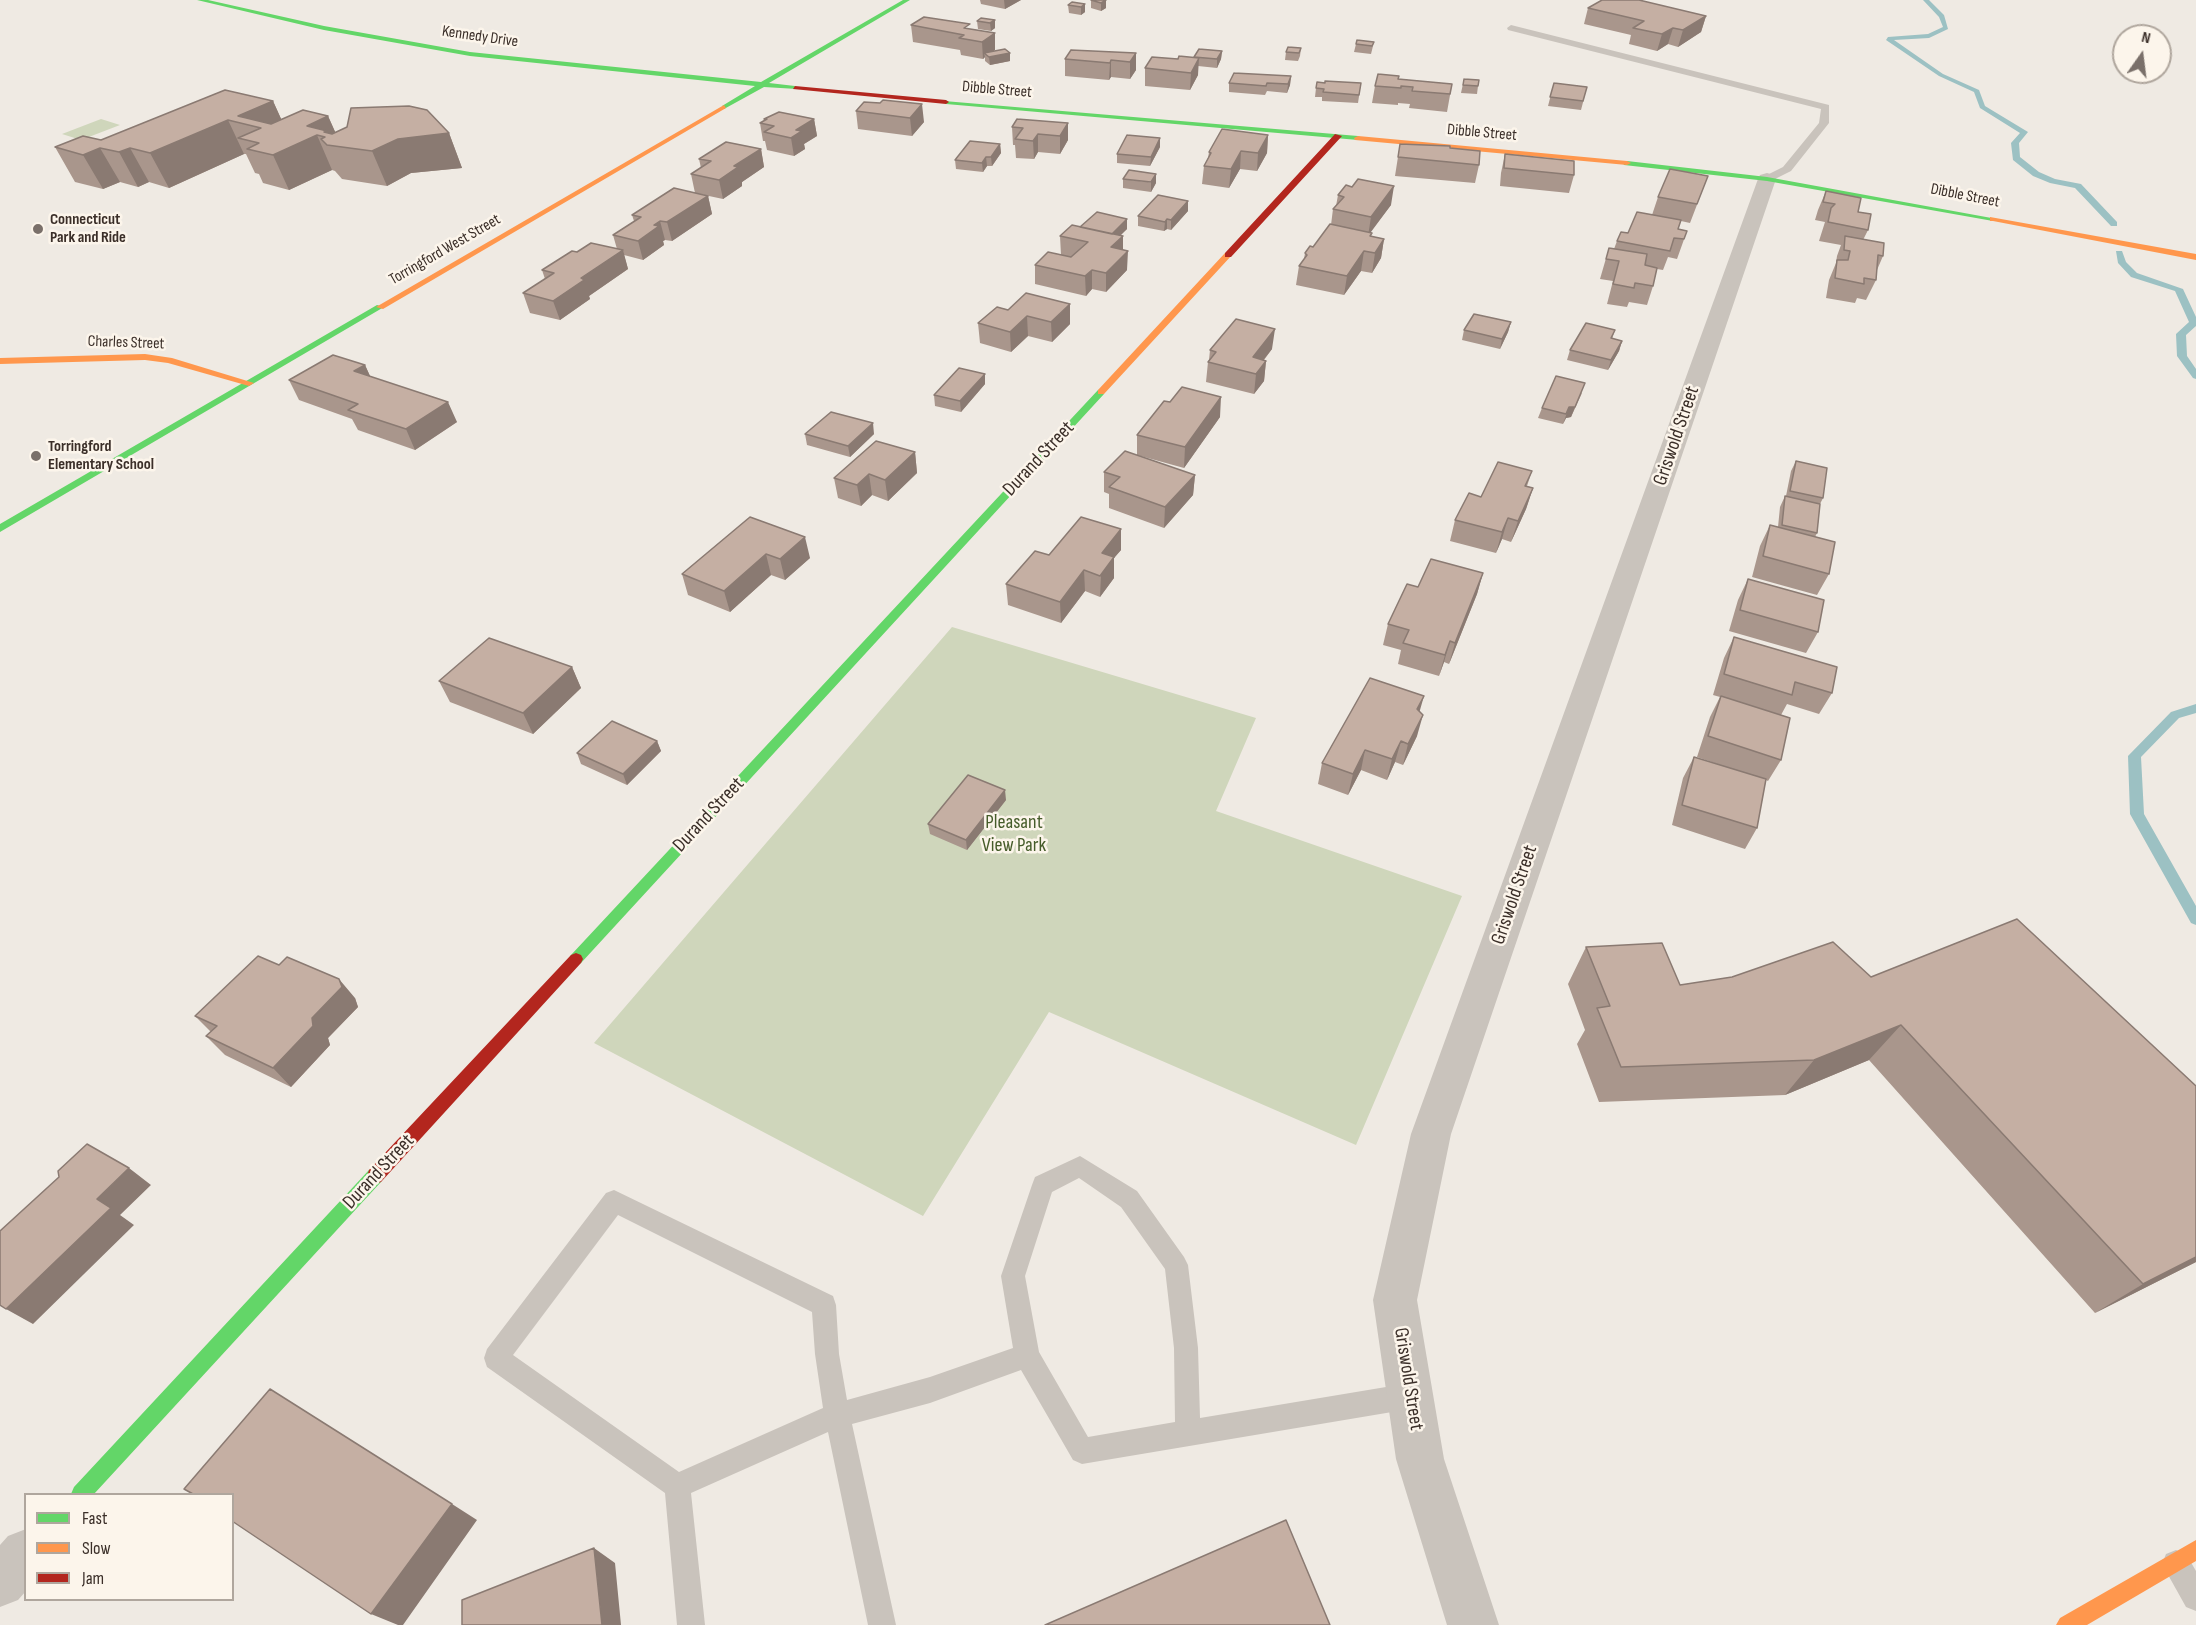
<!DOCTYPE html>
<style>
body{margin:0}
#map{position:relative;width:2196px;height:1625px;overflow:hidden;background:#efeae3;font-family:"Sofia Sans Condensed",sans-serif}
canvas{display:block}
.legend{position:absolute;left:24px;top:1493px;width:210px;height:108px;box-sizing:border-box;background:#fcf5eb;border:2px solid #afa69d;margin:0;padding:8px 10px;list-style:none;font-size:18px;color:#3b2f29}
.legend li{display:flex;align-items:center;gap:12px;height:30px}
.legend b{width:30px;border:2px solid #afa69d}
.north{position:absolute;left:2112px;top:24px;width:60px;height:60px;box-sizing:border-box;background:#fcf5eb;border:2px solid #afa69d;border-radius:50%;rotate:14deg;font-size:16px;font-weight:700;line-height:24px;text-align:center;color:#3b2f29}
.north::after{content:'';display:block;margin:auto;width:21px;height:27px;background:#7a706a;clip-path:polygon(50% 0,100% 100%,50% 72%,0 100%)}
</style>
<div id="map">
<canvas width="2196" height="1625"></canvas>
<ul class="legend">
<li><b style="height:8px;background:#63d668"></b>Fast</li>
<li><b style="height:8px;background:#ff974d"></b>Slow</li>
<li><b style="height:8px;background:#b3261e"></b>Jam</li>
</ul>
<div class="north">N</div>
</div>
<script>
const ctx = document.querySelector('canvas').getContext('2d');
ctx.lineJoin = 'round';
function fill(path, color) { ctx.fillStyle = color; ctx.fill(path, 'evenodd'); }
const poly = rows => new Path2D(rows.map(r => 'M' + r).join(''));
function trace(path, color, width, dash) { ctx.strokeStyle = color; ctx.lineWidth = width; ctx.lineCap = dash ? 'butt' : 'round'; ctx.setLineDash(dash || []); ctx.stroke(path); }
function label(font, color, halo, rows, align = 'center') {
  ctx.font = font + ' "Sofia Sans Condensed",sans-serif'; ctx.lineWidth = 5; ctx.setLineDash([]); ctx.textBaseline = 'middle'; ctx.strokeStyle = halo; ctx.fillStyle = color; for (const [text, x, y, turn = 0] of rows) {
    ctx.save(); ctx.translate(x, y); ctx.rotate((+turn || 0) * Math.PI / 180); ctx.textAlign = isNaN(turn) ? turn : align; if (halo) ctx.strokeText(text, 0, 0); ctx.fillText(text, 0, 0); ctx.restore();
  }
}
fill(poly([
 [101,119,120,125,81,140,62,134],
 [952,627,1256,718,1216,811,1462,896,1356,1145,1049,1012,923,1216,594,1043]
]), '#cfd6bb');
fill(poly([
 [1923,0,1929,0,1944,15,1948,29,1929,38,1894,40,1943,74,1979,90,1985,106,2028,132,2019,143,2020,157,2039,172,2055,179,2081,184,2117,222,2117,226,2111,226,2075,188,2050,183,2033,176,2013,160,2011,143,2020,133,1980,108,1974,92,1939,76,1886,40,1888,37,1928,34,1943,27,1939,17,1923,0],
 [2116,251,2122,251,2126,262,2137,273,2183,289,2196,317,2196,326,2186,335,2187,356,2196,369,2196,379,2193,378,2177,356,2176,334,2189,322,2175,291,2131,277,2118,263,2116,251],
 [2196,704,2196,713,2179,718,2141,757,2144,814,2196,906,2196,925,2191,923,2130,814,2128,756,2171,712,2196,704]
]), '#9cc1c3');
fill(poly([
 [1511,25,1829,105,1829,123,1791,171,1771,181,1763,181,1763,177,1783,167,1819,123,1821,109,1508,30,1507,28,1511,25],
 [1080,1156,1137,1191,1184,1257,1188,1265,1198,1348,1200,1418,1410,1383,1419,1387,1423,1396,1419,1405,1410,1409,1082,1464,1073,1460,1021,1370,930,1403,852,1424,896,1625,868,1625,828,1432,691,1493,705,1625,677,1625,665,1493,487,1367,484,1358,487,1349,606,1193,614,1190,833,1296,836,1305,839,1354,847,1400,930,1377,1013,1348,1001,1276,1032,1185,1035,1177,1080,1156],
 [1079,1178,1121,1207,1165,1269,1174,1348,1175,1422,1088,1437,1039,1352,1025,1276,1052,1192,1079,1178],
 [618,1215,812,1312,815,1354,823,1408,679,1472,513,1355,618,1215],
 [2176,1550,2186,1554,2196,1571,2196,1611,2186,1607,2162,1564,2166,1554,2176,1550]
]), '#c9c3bc');
fill(poly([
 [1767,173,1774,175,1776,179,1451,1134,1417,1300,1444,1459,1499,1625,1447,1625,1396,1459,1373,1300,1411,1134,1758,179,1760,175,1767,173],
 [26,1529,26,1591,18,1600,0,1607,0,1545,8,1536,26,1529]
]), '#c9c3bc');
fill(poly([
 [197,0,208,0,324,26,470,52,761,82,903,0,910,0,769,83,795,86,797,89,764,87,724,109,722,106,755,86,470,56,324,30,197,0],
 [944,101,1358,136,1362,138,1358,140,946,104,944,101],
 [1627,161,1767,177,1997,219,1993,221,1767,181,1624,165,1623,163,1627,161],
 [377,305,384,307,0,532,0,524,377,305],
 [1101,389,1104,390,1104,394,581,963,576,965,571,963,569,959,571,955,1098,390,1101,389],
 [375,1168,381,1170,383,1176,381,1182,94,1494,71,1494,74,1487,369,1170,375,1168]
]), '#63d668');
fill(poly([
 [724,105,726,108,383,309,376,307,724,105],
 [1358,136,1627,161,1631,163,1627,165,1355,140,1354,138,1358,136],
 [1990,217,2196,254,2196,260,1993,221,1990,221,1990,217],
 [1225,253,1232,255,1104,394,1098,394,1098,390,1225,253],
 [145,354,172,358,254,383,249,386,168,363,145,360,0,364,0,358,145,354],
 [2196,1540,2196,1561,2087,1625,2056,1625,2060,1618,2196,1540]
]), '#ff974d');
fill(poly([
 [795,86,946,100,949,102,946,104,793,89,795,86],
 [1335,134,1342,136,1231,257,1225,257,1225,253,1335,134],
 [576,953,581,955,583,959,581,963,381,1182,375,1184,369,1182,367,1176,369,1170,571,955,576,953]
]), '#b3261e');
fill(poly([
 [980,0,1021,0,1005,9,981,4],
 [1091,0,1105,0,1106,8,1101,11,1091,8],
 [1085,4,1085,12,1081,15,1069,13,1068,5],
 [1588,8,1706,16,1701,32,1678,47,1668,44,1657,51,1629,44,1631,35,1584,24],
 [995,20,995,28,991,31,978,29,977,21],
 [911,25,970,29,995,33,995,50,993,51,1010,61,990,65,985,61,985,57,983,59,961,55,960,50,913,42],
 [1374,42,1371,54,1354,52,1356,44],
 [1301,48,1300,56,1298,61,1285,60,1286,52],
 [1222,51,1221,59,1217,68,1198,66,1198,75,1190,90,1145,86,1145,68,1178,59,1194,58],
 [1136,53,1136,70,1130,79,1111,77,1109,80,1065,76,1065,59],
 [1291,76,1290,85,1287,93,1267,91,1265,95,1229,92,1229,83],
 [1398,79,1452,84,1447,112,1409,108,1410,104,1398,103,1398,105,1372,103,1375,86],
 [1464,79,1478,86,1477,94,1461,93],
 [1361,83,1358,103,1322,101,1322,97,1315,97,1316,88],
 [1554,83,1587,87,1581,110,1548,106],
 [273,101,281,119,328,116,335,132,449,133,462,168,411,173,387,186,342,179,335,171,332,170,289,190,263,183,259,174,255,173,246,154,244,154,169,188,149,182,138,187,120,182,103,189,75,182,55,147,101,140],
 [864,102,924,122,912,136,858,129,856,111],
 [764,119,814,119,817,136,804,144,805,149,794,156,767,150,765,141,763,141,760,123,764,121],
 [1068,123,1068,140,1060,154,1038,152,1034,159,1016,158,1015,145,1013,145,1012,127],
 [1268,135,1267,153,1257,171,1240,169,1229,188,1202,184,1204,166,1208,158,1209,152],
 [1160,138,1160,147,1150,166,1117,163,1117,154],
 [1000,144,1001,153,992,166,987,166,983,172,956,169,955,160],
 [1400,144,1479,165,1475,183,1395,176],
 [761,149,764,167,742,182,742,186,723,199,695,193,691,174,701,168,699,159],
 [1505,154,1574,175,1569,193,1500,186,1501,173],
 [1708,176,1690,223,1681,221,1678,229,1687,231,1677,259,1668,257,1663,270,1657,269,1653,286,1647,305,1629,302,1627,307,1607,304,1613,281,1600,279,1609,248,1614,249,1617,241,1652,215,1658,197],
 [1123,179,1156,183,1151,192,1123,188],
 [1826,191,1858,212,1868,230,1863,240,1883,256,1877,270,1876,280,1866,300,1857,298,1855,303,1826,298,1829,280,1836,263,1837,256,1841,245,1819,241,1825,222,1815,220,1818,210],
 [1338,195,1391,205,1370,232,1371,236,1384,239,1381,258,1372,273,1361,271,1344,295,1296,285,1299,266,1304,259,1305,253,1313,247,1331,225,1333,209,1336,206],
 [708,196,712,214,672,241,665,240,663,241,664,245,643,260,624,255,628,269,589,296,590,299,560,320,530,313,523,293,545,279,542,270,577,252,617,249,613,235,634,221,632,215],
 [1188,211,1171,230,1167,229,1164,231,1138,226,1138,216],
 [1127,219,1127,229,1120,235,1127,270,1106,292,1092,289,1086,296,1035,284,1035,265,1061,255,1060,236,1080,227],
 [997,307,1070,324,1052,342,1028,336,1011,352,980,343,978,323],
 [1511,322,1508,332,1500,349,1462,340,1464,330],
 [1615,330,1612,339,1622,341,1619,351,1608,370,1567,360,1570,350],
 [1272,349,1264,360,1266,361,1264,381,1254,394,1206,382,1208,362,1209,360,1210,350],
 [365,365,370,376,457,422,415,450,358,430,352,419,299,400,289,380],
 [985,374,985,384,961,412,935,406,934,395],
 [1582,393,1571,417,1566,418,1563,424,1538,418,1542,408],
 [1170,402,1220,417,1184,468,1137,455,1137,435],
 [805,434,874,434,850,457,807,445],
 [915,452,917,473,888,501,872,495,861,506,838,498,834,478],
 [1796,461,1823,498,1820,504,1817,533,1815,537,1829,574,1817,595,1752,577,1760,546,1770,525,1778,527,1780,507,1785,496,1786,496,1791,471],
 [1532,471,1527,486,1533,488,1526,509,1511,542,1502,539,1496,553,1450,541,1455,520,1481,497],
 [1104,472,1195,475,1193,495,1164,528,1109,508,1109,494,1104,492],
 [750,517,810,558,785,580,771,575,730,612,688,595,682,574],
 [1121,529,1121,550,1114,558,1114,578,1100,597,1085,591,1061,623,1008,605,1006,584,1049,555],
 [1483,573,1477,594,1449,664,1444,662,1439,676,1398,664,1401,650,1383,645,1388,624],
 [1748,579,1818,632,1806,653,1729,631,1738,600],
 [1734,637,1832,693,1819,714,1787,704,1781,715,1781,760,1768,781,1766,780,1757,828,1745,849,1672,825,1683,778,1694,757,1738,771,1697,757,1710,717,1720,697,1713,695,1724,658],
 [572,667,581,688,533,734,450,702,439,681],
 [1419,711,1417,736,1403,765,1395,762,1387,780,1361,770,1348,795,1318,784,1322,763],
 [657,741,661,751,627,785,581,764,577,753],
 [1006,800,967,850,930,834,928,824],
 [1586,947,1680,985,1871,977,2196,1086,2196,1262,2095,1313,1869,1060,1785,1095,1599,1102,1577,1044,1585,1030,1568,984],
 [355,998,358,1007,328,1038,330,1045,291,1087,225,1055,206,1036,211,1032,195,1016]
]), '#a9968c');
fill(poly([
 [1004,0,1021,0,1005,9],
 [1106,0,1106,8,1101,11,1101,3],
 [1085,4,1085,12,1081,15,1081,7],
 [1706,16,1701,32,1678,47,1683,30],
 [995,20,995,28,991,31,990,23],
 [1673,28,1668,44,1657,51,1662,34],
 [995,33,995,50,988,55,984,53,985,57,983,59,982,42],
 [1222,51,1221,59,1217,68,1217,59],
 [1010,53,1010,61,990,65,989,57],
 [1136,53,1136,70,1130,79,1130,62],
 [1199,58,1198,75,1190,90,1191,73],
 [1111,60,1111,77,1109,80,1110,63],
 [1291,76,1290,85,1287,93,1288,84],
 [273,101,288,134,261,128,238,116],
 [922,104,924,122,912,136,910,118],
 [328,116,342,147,325,137,317,135,332,170,289,190,273,155,307,126],
 [814,119,817,136,804,144,805,149,794,156,791,138,796,130],
 [228,120,244,154,169,188,150,153],
 [1068,123,1068,140,1060,154,1060,136],
 [449,133,462,168,411,173,387,186,372,151,398,139],
 [1038,134,1038,152,1034,159,1033,141],
 [1268,135,1267,153,1257,171,1258,153],
 [1160,138,1160,147,1150,166,1151,157],
 [1000,144,1001,153,992,166,991,157],
 [100,148,120,182,103,189,83,155],
 [130,148,149,182,138,187,119,152],
 [761,149,764,167,742,182,742,186,723,199,719,180,734,166],
 [1241,151,1240,169,1229,188,1231,169],
 [986,157,987,166,983,172,982,163],
 [1156,174,1156,183,1151,192,1151,182],
 [1394,186,1391,205,1368,236,1371,217],
 [708,196,712,214,672,241,667,222],
 [1188,201,1188,211,1171,230,1171,220],
 [1127,219,1127,229,1108,248,1108,238],
 [1167,219,1167,229,1164,231,1165,222],
 [660,221,665,240,663,241,664,245,643,260,638,241,654,225],
 [1123,236,1123,255,1111,247],
 [1384,239,1381,258,1372,273,1375,253],
 [623,250,628,269,589,296,590,299,560,320,553,301,581,278],
 [1128,251,1127,270,1106,292,1106,273],
 [1364,251,1361,271,1344,295,1347,276],
 [1092,270,1092,289,1086,296,1085,276],
 [1070,304,1070,324,1052,342,1051,322],
 [1027,316,1028,336,1011,352,1010,332],
 [1511,322,1508,332,1500,349,1502,339],
 [1275,329,1272,349,1253,373,1253,357],
 [1622,341,1619,351,1608,370,1611,360],
 [1266,361,1264,381,1254,394,1256,374],
 [365,365,374,385,354,371],
 [985,374,985,384,961,412,960,401],
 [1585,383,1571,417,1566,418,1563,424,1569,407],
 [1221,397,1220,417,1184,468,1185,447],
 [448,402,457,422,415,450,406,429],
 [873,423,874,434,850,457,848,446],
 [915,452,917,473,888,501,885,480],
 [869,474,872,495,861,506,857,485],
 [1195,475,1193,495,1164,528,1165,507],
 [1533,488,1526,509,1511,542,1518,521],
 [1508,518,1502,539,1496,553,1502,532],
 [1121,529,1121,550,1114,558,1114,578,1100,597,1102,553],
 [805,537,810,558,785,580,780,559],
 [766,554,771,575,730,612,724,591],
 [1084,570,1085,591,1061,623,1060,602],
 [1483,573,1477,594,1449,664,1455,643],
 [1450,641,1444,662,1439,676,1445,655],
 [572,667,581,688,533,734,523,713],
 [1424,696,1418,717,1417,709],
 [1423,715,1417,736,1403,765,1408,744],
 [657,741,661,751,627,785,623,774],
 [1401,741,1395,762,1387,780,1392,759],
 [1365,750,1361,770,1348,795,1353,774],
 [1005,790,1006,800,967,850,966,840],
 [339,979,355,998,358,1007,328,1038,330,1045,291,1087,273,1068,312,1018],
 [1901,1025,1869,1060,1785,1095,1814,1060],
 [129,1168,151,1185,120,1215,134,1225,33,1324,6,1309,97,1199],
 [2196,1257,2196,1262,2095,1313,2143,1284],
 [452,1504,477,1520,403,1625,398,1625,371,1614],
 [594,1548,615,1563,621,1625,602,1625]
]), '#8a7a72');
const building = poly([
 [1091,0,1106,0,1101,3,1091,0],
 [1602,0,1639,0,1706,16,1683,30,1673,28,1662,34,1633,28,1644,21,1588,8,1602,0],
 [1072,2,1085,4,1081,7,1068,5,1072,2],
 [924,17,970,24,964,28,995,33,982,42,959,38,964,35,911,25,924,17],
 [981,18,995,20,990,23,977,21,981,18],
 [1357,40,1374,42,1372,46,1356,44,1357,40],
 [1288,47,1301,48,1299,53,1286,52,1288,47],
 [1005,49,1010,53,989,57,984,53,1005,49],
 [1199,49,1222,51,1217,59,1194,57,1199,49],
 [1071,50,1136,53,1130,62,1111,60,1110,63,1065,59,1071,50],
 [1179,56,1199,58,1191,73,1145,68,1152,57,1178,59,1179,56],
 [1234,73,1291,76,1288,84,1267,83,1266,86,1229,83,1234,73],
 [1378,74,1399,76,1398,79,1452,84,1450,94,1412,91,1413,87,1401,86,1401,88,1375,86,1378,74],
 [1464,79,1479,80,1478,86,1463,85,1464,79],
 [1325,81,1361,83,1359,95,1323,92,1324,89,1316,88,1317,82,1325,83,1325,81],
 [1554,83,1587,87,1583,101,1550,97,1554,83],
 [225,90,273,101,238,116,271,124,303,110,328,116,307,126,327,131,324,132,332,134,347,127,351,108,409,106,427,110,449,133,398,139,372,151,327,145,321,139,325,137,317,135,273,155,247,149,259,143,238,138,261,128,228,120,150,153,130,148,119,152,100,148,83,155,55,147,83,136,101,140,225,90],
 [883,100,922,104,910,118,856,111,864,102,880,103,883,100],
 [779,112,814,119,796,130,802,131,791,138,764,132,774,126,760,123,767,119,764,119,779,112],
 [1017,119,1068,123,1060,136,1038,134,1033,141,1015,139,1023,128,1012,127,1017,119],
 [1222,129,1268,135,1258,153,1241,151,1231,169,1204,166,1211,153,1209,152,1222,129],
 [1127,135,1160,138,1151,157,1117,154,1127,135],
 [970,141,1000,144,991,157,986,157,982,163,955,160,970,141],
 [726,142,761,149,734,166,738,167,719,180,691,174,711,161,699,159,726,142],
 [1400,144,1450,146,1450,148,1480,151,1479,165,1398,157,1400,144],
 [1505,154,1574,161,1574,175,1504,168,1505,154],
 [1670,169,1708,176,1697,204,1658,197,1670,169],
 [1129,170,1156,174,1151,182,1123,179,1129,170],
 [1358,179,1394,186,1371,217,1333,209,1344,197,1338,195,1346,185,1352,187,1358,179],
 [674,188,708,196,667,222,660,221,654,225,659,226,638,241,613,235,641,217,632,215,674,188],
 [1826,191,1861,198,1858,212,1871,214,1868,230,1828,222,1831,208,1835,204,1823,202,1826,191],
 [1158,195,1188,201,1171,220,1167,219,1165,222,1138,216,1158,195],
 [1097,212,1127,219,1112,234,1080,227,1097,212],
 [1637,212,1681,220,1678,229,1687,231,1684,239,1674,238,1670,251,1617,241,1621,232,1628,233,1637,212],
 [1330,224,1372,233,1370,236,1384,239,1375,253,1364,251,1347,276,1299,266,1307,255,1305,253,1310,246,1313,247,1330,224],
 [1072,225,1123,236,1111,247,1128,251,1106,273,1092,270,1085,276,1035,265,1048,252,1071,257,1088,242,1060,236,1072,225],
 [1845,236,1884,243,1883,256,1878,255,1876,280,1864,278,1864,284,1835,278,1837,260,1848,260,1850,251,1844,250,1845,236],
 [591,243,623,250,581,278,584,280,553,301,523,293,554,273,542,270,572,251,577,252,591,243],
 [1609,248,1647,254,1645,265,1657,268,1653,286,1635,283,1634,288,1613,284,1619,261,1606,259,1609,248],
 [1026,293,1070,304,1051,322,1027,316,1010,332,978,323,997,307,1008,310,1026,293],
 [1474,314,1511,322,1502,339,1464,330,1474,314],
 [1236,319,1275,329,1253,357,1266,361,1256,374,1208,362,1216,352,1210,350,1236,319],
 [1586,323,1615,330,1611,338,1622,341,1611,360,1570,350,1586,323],
 [333,355,365,365,354,371,448,402,406,429,348,410,358,404,289,380,333,355],
 [959,368,985,374,960,401,934,395,959,368],
 [1556,376,1585,383,1575,407,1569,407,1566,414,1542,408,1556,376],
 [1182,387,1221,397,1185,447,1137,435,1164,401,1170,402,1182,387],
 [831,412,873,423,848,446,805,434,831,412],
 [876,441,915,452,885,480,869,474,857,485,834,478,876,441],
 [1125,451,1195,475,1165,507,1109,487,1120,477,1104,472,1125,451],
 [1796,461,1827,468,1823,498,1790,491,1796,461],
 [1498,462,1532,471,1525,486,1533,488,1518,521,1508,518,1502,532,1455,520,1469,493,1481,497,1498,462],
 [1785,496,1820,504,1817,533,1782,525,1785,496],
 [750,517,805,537,780,559,766,554,724,591,682,574,750,517],
 [1081,517,1121,529,1102,553,1114,557,1100,576,1084,570,1060,602,1006,584,1035,551,1049,555,1081,517],
 [1770,525,1835,542,1829,574,1763,556,1770,525],
 [1431,559,1483,573,1455,643,1450,641,1445,655,1403,643,1409,630,1388,624,1407,584,1418,587,1431,559],
 [1748,579,1824,600,1818,632,1740,610,1748,579],
 [1734,637,1837,667,1832,693,1795,682,1792,695,1724,674,1734,637],
 [489,638,572,667,523,713,439,681,489,638],
 [1370,678,1424,696,1417,709,1423,715,1408,744,1401,741,1392,759,1365,750,1353,774,1322,763,1370,678],
 [1721,696,1790,718,1781,760,1708,736,1721,696],
 [612,721,657,741,623,774,577,753,612,721],
 [1694,757,1766,779,1757,828,1682,805,1694,757],
 [968,775,1005,790,966,840,928,824,968,775],
 [2017,919,2196,1086,2196,1257,2143,1284,1901,1025,1814,1060,1621,1067,1597,1008,1610,1006,1586,947,1662,943,1680,985,1732,977,1833,942,1871,977,2017,919],
 [258,956,279,965,287,957,339,979,342,987,312,1018,313,1026,273,1068,206,1036,217,1026,195,1016,258,956],
 [87,1144,129,1168,97,1199,111,1208,6,1309,0,1305,0,1231,59,1177,58,1171,87,1144],
 [270,1389,452,1504,371,1614,232,1521,232,1494,193,1494,184,1489,270,1389],
 [1286,1520,1330,1625,1045,1625,1286,1520],
 [594,1548,602,1625,462,1625,462,1600,594,1548]
]);
fill(building, '#c5afa3');
trace(building, '#8a7a72', 1.5);
for (const [x, y, r, color] of [
 [38,229,6,"#7a706a"],
 [36,456,6,"#7a706a"]
]) { const dot = new Path2D(); dot.arc(x, y, r, 0, 2 * Math.PI); ctx.fillStyle = color; ctx.fill(dot); trace(dot, '#fcf5eb', 2); }
label('16px', '#3b2f29', '#fcf5eb', [
 ["Kennedy Drive",480,37,8],
 ["Dibble Street",997,90,5],
 ["Dibble Street",1482,133,5],
 ["Dibble Street",1965,196,11],
 ["Torringford West Street",445,250,-30],
 ["Charles Street",126,343,2]
]);
label('bold 16px', '#3b2f29', '#fcf5eb', [
 ["Connecticut",50,220],
 ["Park and Ride",50,238],
 ["Torringford",48,447],
 ["Elementary School",48,465]
], 'left');
label('20px', '#3b2f29', '#fcf5eb', [
 ["Griswold Street",1677,436,-71],
 ["Durand Street",1039,459,-47],
 ["Durand Street",709,815,-47],
 ["Griswold Street",1515,895,-71],
 ["Durand Street",379,1172,-47],
 ["Griswold Street",1408,1379,81]
]);
label('20px', '#465c2a', '#fcf5eb', [
 ["Pleasant",1014,823],
 ["View Park",1014,846]
]);
</script>
